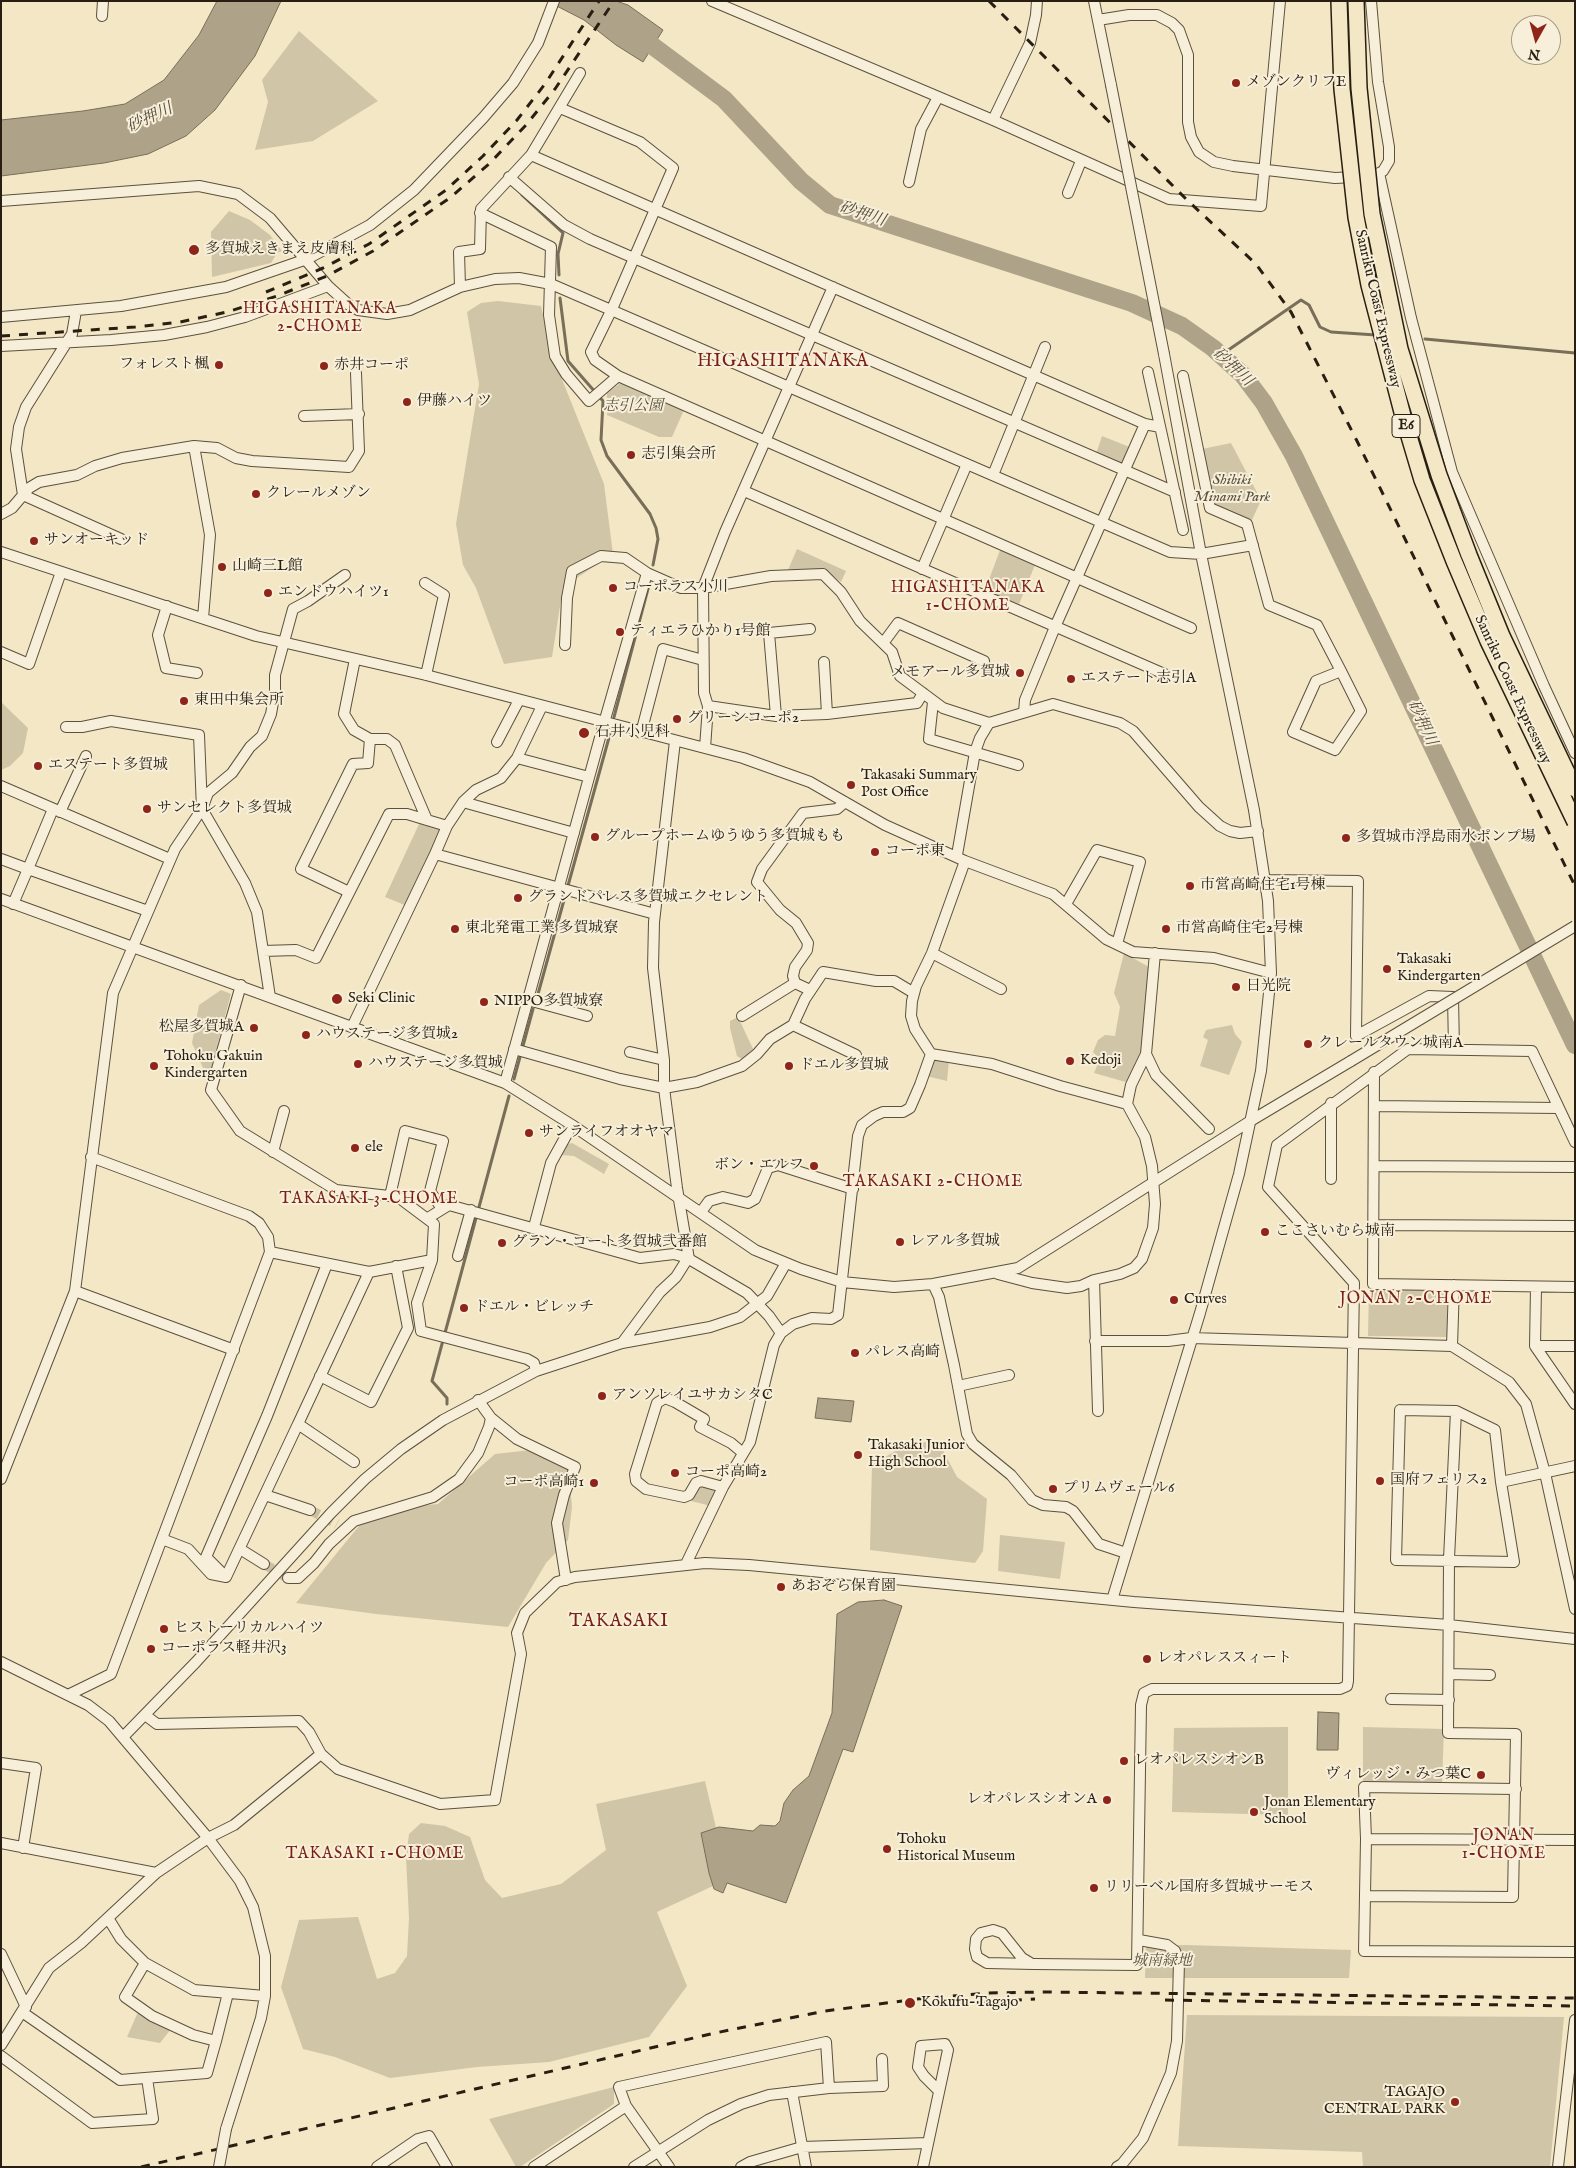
<!DOCTYPE html>
<meta charset="utf-8">
<style>
body{margin:0}
#map{position:relative;width:1576px;height:2168px;overflow:hidden;background:#f3e7c5;font-family:"IM FELL English",serif}
canvas{display:block}
.frame{position:absolute;inset:0;border:2px solid #281f12;pointer-events:none}
.north{position:absolute;left:1511px;top:15px;width:50px;height:50px;box-sizing:border-box;background:#f7efd9;border:1px solid #a49c89;border-radius:50%;rotate:187deg;font-size:14px;font-weight:700;line-height:20px;text-align:center;color:#281f12}
.north::after{content:'';display:block;margin:auto;width:18px;height:22px;background:#8f2418;clip-path:polygon(50% 0,100% 100%,50% 72%,0 100%)}
</style>
<div id="map">
<canvas width="1576" height="2168"></canvas>
<div class="frame"></div>
<div class="north">N</div>
</div>
<script>
const ctx = document.querySelector('canvas').getContext('2d');
ctx.lineJoin = 'round';
function fill(path, color) { ctx.fillStyle = color; ctx.fill(path, 'evenodd'); }
const poly = rows => new Path2D(rows.map(r => 'M' + r).join(''));
function trace(path, color, width, dash) { ctx.strokeStyle = color; ctx.lineWidth = width; ctx.lineCap = dash ? 'butt' : 'round'; ctx.setLineDash(dash || []); ctx.stroke(path); }
function label(font, color, halo, rows, align = 'center') {
  ctx.font = font + ' "IM FELL English","Noto Serif JP",serif'; ctx.lineWidth = 4; ctx.setLineDash([]); ctx.textBaseline = 'middle'; ctx.strokeStyle = halo; ctx.fillStyle = color; for (const [text, x, y, turn = 0] of rows) {
    ctx.save(); ctx.translate(x, y); ctx.rotate((+turn || 0) * Math.PI / 180); ctx.textAlign = isNaN(turn) ? turn : align; if (halo) ctx.strokeText(text, 0, 0); ctx.fillText(text, 0, 0); ctx.restore();
  }
}
fill(poly([
 [299,31,378,101,313,141,255,150,268,102,262,80],
 [229,211,250,220,270,235,282,251,277,253,271,263,212,277,211,232],
 [498,301,541,306,553,357,604,484,613,554,563,587,552,657,504,664,476,588,463,565,456,524,479,384,467,312,481,303],
 [622,382,684,410,672,437,659,437,607,415,607,393],
 [1102,436,1132,448,1123,462,1119,464,1096,454],
 [1231,443,1261,500,1252,520,1214,504,1202,449],
 [1002,545,1037,560,1019,604,985,590],
 [797,549,846,571,841,582,825,570,788,570],
 [1,702,28,728,23,753,10,766,1,770],
 [420,822,440,829,407,906,385,897],
 [1124,953,1149,967,1143,1054,1129,1083,1094,1073,1100,1059,1093,1052,1098,1040,1105,1035,1115,1036,1120,1007,1114,993],
 [221,990,231,994,208,1079,192,1043,199,1005],
 [738,1017,754,1051,742,1059,737,1056,730,1028,730,1021],
 [1232,1025,1235,1034,1242,1042,1229,1075,1200,1066,1208,1040,1203,1037,1206,1030],
 [934,1059,949,1060,947,1081,926,1076],
 [572,1143,609,1164,604,1174,574,1156,561,1155,565,1145],
 [1369,1290,1444,1290,1447,1294,1447,1337,1368,1336],
 [938,1441,957,1477,987,1499,983,1551,975,1563,870,1550,872,1465,907,1444],
 [548,1448,568,1463,572,1507,568,1540,546,1563,508,1627,376,1614,296,1603,372,1510,438,1504,495,1454],
 [697,1486,717,1490,711,1506,691,1501],
 [1000,1535,1065,1542,1060,1579,998,1571],
 [1288,1727,1288,1815,1172,1812,1174,1728],
 [1363,1727,1444,1729,1442,1783,1363,1782],
 [705,1781,728,1879,657,1912,687,1986,649,2037,549,2062,477,2067,390,2078,335,2057,303,2049,281,1987,299,1920,358,1917,377,1979,395,1973,407,1956,409,1918,406,1857,409,1834,421,1823,445,1826,470,1837,485,1880,502,1898,561,1884,606,1850,596,1804],
 [1186,1945,1351,1950,1349,1978,1145,1978,1146,1946],
 [138,2012,171,2029,160,2043,127,2037],
 [1187,2015,1564,2017,1550,2167,1363,2167,1362,2152,1178,2146],
 [614,2087,614,2104,520,2167,516,2167,489,2119]
]), '#d0c5a7');
const water = poly([
 [217,1,281,1,255,56,215,110,186,136,148,154,104,163,1,176,1,120,83,111,125,104,164,80,199,35,217,1],
 [547,1,616,1,628,5,663,30,643,62,616,45,584,20,547,1],
 [818,1398,854,1401,851,1422,815,1418,818,1398],
 [884,1600,902,1606,853,1752,843,1749,786,1903,727,1883,723,1893,714,1889,709,1873,701,1833,719,1827,753,1831,760,1825,775,1826,780,1821,784,1803,793,1790,809,1776,832,1713,837,1614,858,1602,884,1600],
 [1318,1712,1339,1713,1338,1750,1317,1750,1318,1712]
]);
fill(water, '#aea388');
trace(water, '#786e59', 1);
trace(poly([
 [522,195,563,233,558,254,559,275],
 [560,298,568,361,603,401,601,440,607,456,650,514,656,528,658,539,653,565],
 [1425,339,1575,353],
 [1221,355,1301,300,1309,305,1320,327,1331,332,1376,335],
 [614,717,649,585],
 [538,994,610,734],
 [514,1079,533,1009],
 [447,1404,447,1398,432,1381,509,1096]
]), '#786e59', 3);
trace(poly([
 [634,32,724,99,801,181,830,205,1132,303,1182,326,1213,348,1243,375,1264,403,1294,456,1575,1045]
]), '#aea388', 18);
trace(poly([
 [310,1510,337,1524],
 [264,1564,288,1578]
]), '#cabfa1', 10, [10, 5]);
const minor = poly([
 [712,1,993,120,1169,199,1261,206,1280,1],
 [1094,1,1111,85],
 [102,16,103,1],
 [1098,20,1129,15,1157,15,1172,23,1179,30,1188,55,1188,122,1191,137,1199,152,1214,162,1233,166,1335,178,1374,176,1383,171,1389,161,1389,147,1378,82,1371,1],
 [560,108,640,142,673,168,612,309,591,352,595,360,618,376,1191,628],
 [993,120,1030,43,1036,15,1037,1],
 [531,155,1145,424,1160,427],
 [1379,173,1411,318,1452,472,1544,686,1575,753],
 [509,177,564,225,590,239,1175,492],
 [909,182,921,129,937,99],
 [1068,193,1081,161],
 [1,201,199,186,238,194,270,218,328,286,349,305,358,310,387,314,410,310,460,287,495,279,519,278,551,284,1170,552,1201,554,1253,545],
 [480,213,551,247,549,315,555,356,566,374,589,401,618,376],
 [460,287,459,252,480,249,481,209,531,155,580,73],
 [76,311,72,334,26,407,19,427,16,449,23,495,121,539],
 [1,317,121,306,226,287,307,259,370,225,414,190,483,118,513,83,538,43,554,1],
 [1,346,111,340,164,335,207,327,245,317,328,286],
 [1148,372,1183,530],
 [1183,376,1210,508,1247,524,1269,605,1317,625,1341,671,1361,711,1335,750,1293,732,1316,681,1341,671],
 [304,416,359,414],
 [194,446,210,535,203,618],
 [993,475,1045,347],
 [744,491,1169,676],
 [1,514,12,508,29,488,39,482,77,475,95,466,122,458,194,446,217,448,236,458,252,461,349,467,359,451,356,373],
 [1,552,256,636,426,675,743,758,810,782,885,825,965,861,1053,894,1106,939,1133,952,1214,958,1271,973],
 [922,569,967,464],
 [425,583,444,595,426,675],
 [167,606,158,635,166,668,197,673],
 [884,642,898,623,984,661],
 [565,645,567,598,572,571,601,556,625,558,647,573,681,588,703,588,771,576,823,574,841,592,860,621,892,652,900,676,943,708,989,723],
 [1,652,29,664,61,572],
 [355,659,344,714,354,730,370,739],
 [824,662,827,714],
 [933,702,929,739,1018,765],
 [708,706,776,716,827,714,917,703,923,693],
 [1024,712,1025,700,1055,627,1145,424],
 [776,716,769,633,810,629],
 [66,727,82,727,111,721,199,735,202,809,245,883,257,912,270,997],
 [641,733,663,649,703,660],
 [675,741,654,922,653,968,664,1060,664,1088,677,1188,689,1259,747,1293,769,1316,781,1333],
 [497,742,519,700],
 [705,748,708,706,704,693,703,588,725,532,833,287],
 [517,758,589,777],
 [1,786,170,859],
 [463,802,574,833],
 [53,809,28,869,148,911],
 [60,812,86,756],
 [447,826,463,802,476,790,501,778,517,758,542,706],
 [957,855,975,752,980,738,989,723,1053,704,1120,723,1133,731,1199,807,1220,826,1230,831,1240,833,1258,831],
 [1,859,28,869,13,904],
 [1265,880,1358,881,1356,1036,1429,996,1453,997,1454,1049],
 [349,892,301,869,353,764,368,763,370,739,387,739,395,745,427,820],
 [1,899,505,1083,572,1125,755,1250,801,1269,842,1282,894,1287,933,1284,1018,1268,1252,1120,1351,1061],
 [1066,904,1097,850,1140,862,1117,944],
 [263,951,296,950,316,958,389,814,407,814,447,826,435,854,655,914],
 [932,953,1001,989],
 [795,983,793,976,795,967,807,950,808,943,796,923,780,910,757,882,762,869,803,813,837,809,845,802],
 [241,985,211,1090,240,1131,336,1190,398,1197,434,1224,432,1260,369,1272,270,1252],
 [528,1000,587,1016],
 [742,1016,795,983,810,990],
 [793,1025,856,1055],
 [352,1027,435,854],
 [514,1049,620,1079,664,1088,697,1082,742,1066,757,1054,770,1039,793,1025,805,999,823,972,876,981,894,981,914,993],
 [630,1052,664,1060],
 [931,1054,992,1064,1060,1086,1127,1104,1145,1137,1152,1166,1155,1204,1153,1228,1142,1259,1134,1268,1120,1274,1094,1280],
 [1146,1054,1156,1075,1209,1129],
 [1374,1072,1373,1284,1575,1287],
 [505,1083,604,723,647,573],
 [1331,1103,1331,1179],
 [1127,1104,1131,1085,1146,1054,1155,953],
 [1375,1106,1558,1108],
 [273,1152,284,1111],
 [1375,1166,1575,1167],
 [390,1196,405,1131,443,1141,430,1191,442,1209],
 [701,1212,709,1201,723,1197,748,1203,755,1199,768,1168,778,1165,853,1189],
 [428,1218,449,1205,640,1258,674,1254,688,1258,676,1277,660,1292,622,1343],
 [1374,1225,1575,1226],
 [534,1227,551,1163,572,1125],
 [458,1256,471,1210],
 [432,1260,417,1303,421,1331,527,1359,534,1363,536,1371],
 [998,1274,1032,1283,1067,1288,1081,1286,1094,1280,1098,1411],
 [933,1284,939,1297,954,1365,967,1434,973,1444,1011,1475,1032,1500,1043,1505,1066,1507,1073,1511,1099,1544,1126,1553],
 [1536,1287,1535,1346,1575,1404],
 [75,1291,234,1350],
 [1095,1341,1168,1341,1191,1338,1452,1346,1509,1382,1526,1404,1545,1473,1575,1609],
 [1452,1346,1454,1285],
 [1535,1346,1575,1346],
 [320,1376,371,1402,408,1328,396,1266],
 [958,1386,1009,1375],
 [478,1400,491,1418,517,1439,575,1467,564,1495,557,1523,566,1580],
 [1400,1410,1456,1411,1495,1430,1501,1482,1514,1562,1396,1560,1400,1410],
 [354,1462,298,1424,369,1272],
 [1,1479,75,1291,113,993,175,849,202,809,208,793,232,773,250,747,262,736,271,714,275,691,275,675,293,609,308,601,345,575],
 [1501,1482,1575,1466],
 [723,1487,701,1481,696,1483,689,1495,684,1497,646,1489,636,1481,635,1474,657,1403,665,1398,675,1402,704,1419,700,1427,731,1443,743,1453],
 [265,1495,310,1510],
 [162,1539,188,1549,211,1574,226,1577,298,1424],
 [240,1549,264,1564],
 [686,1564,723,1487,750,1442,774,1345,781,1333,793,1324,812,1318,831,1319,838,1315,858,1136,862,1125,874,1116,883,1112,903,1112,910,1108,920,1085,931,1054,915,1029,911,1016,912,1001,916,986,932,953,965,861],
 [226,1577,206,1557,267,1416,327,1264],
 [288,1578,298,1578,314,1563,329,1544,354,1521,433,1497,459,1479,478,1453,489,1427,491,1418],
 [1112,1600,1200,1313,1239,1174,1261,1071,1271,973,1268,901,1254,810,1201,554,1164,354],
 [1,1662,88,1705,109,1721,208,1838,240,1881,253,1907,265,1956,265,1996,261,2018,226,2129],
 [1449,1674,1490,1675],
 [68,1695,111,1674,270,1252,268,1237,259,1223,249,1216,91,1157],
 [1391,1699,1449,1700],
 [145,1715,157,1724,299,1721,309,1732,321,1754,338,1769,440,1804,495,1800,521,1654,517,1633,525,1613,557,1582,575,1577,705,1563,749,1565,1134,1602,1449,1625,1575,1639],
 [124,1736,196,1662,331,1513,365,1479,401,1449,443,1420,536,1371,622,1343,710,1327,740,1317,767,1296,786,1263],
 [1,1763,36,1768,23,1848],
 [1516,1789,1364,1787,1366,1839,1364,1951,1575,1952],
 [1366,1839,1575,1840],
 [1,1843,156,1873],
 [1365,1896,1513,1897,1516,1734,1448,1733,1449,1559,1456,1411],
 [108,1918,121,1939,145,1963],
 [1,1954,26,2007],
 [1032,1964,1022,1958,1002,1933,993,1930,981,1933,976,1939,975,1949,977,1957,987,1963,1034,1964,1137,1965,1141,1705,1144,1693,1152,1689,1340,1689,1347,1686,1348,1681,1354,1283,1268,1187,1277,1145,1408,1049,1532,1051,1575,1142],
 [228,1993,216,2041,193,2035,152,2016,125,1997,145,1963,194,1990,265,1996],
 [22,2012,120,2080,207,2073,216,2041],
 [1,2045,49,1968,81,1943,156,1873,208,1838,234,1825,321,1754],
 [1,2056,92,2123,153,2119,147,2078],
 [792,2092,806,2167],
 [377,2167,418,2139,429,2136,447,2167],
 [534,2167,626,2106],
 [634,2167,708,2120,741,2104,769,2095,829,2088,883,2086,882,2059],
 [669,2167,626,2106,619,2087,826,2042,829,2088],
 [741,2167,750,2162,802,2147,928,2143],
 [923,2167,948,2050,945,2044,921,2046,918,2067,924,2076,938,2090],
 [1117,2167,1122,2164,1143,2138,1171,2073,1177,2041,1179,1961,1175,1951,1167,1945,1139,1940],
 [1558,2167,1575,2020]
]);
trace(minor, '#5b513f', 12);
trace(minor, '#f7efd9', 10);
trace(poly([
 [989,1,1187,200,1256,264,1291,312,1357,441,1575,886],
 [266,292,323,268,369,244,446,190,483,156,517,120,545,84,599,1],
 [1,336,135,327,180,322,227,312,277,296,327,276,373,251,451,197,490,163,526,125,555,89,614,1],
 [917,1999,988,1993,1044,1992,1575,1998],
 [1165,2000,1575,2006],
 [923,2006,1035,1999],
 [141,2167,715,2033,825,2011,902,2001]
]), '#281f12', 3, [9, 9]);
const minorBridge = poly([
 [1111,85,1164,354],
 [1351,1061,1575,926],
 [219,2167,226,2129]
]);
const highwayBridge = poly([
 [1339,1,1342,89,1356,217,1369,285,1403,416,1422,480,1454,561,1488,641,1575,822],
 [1356,1,1359,88,1372,214,1400,349,1439,475,1469,555,1502,636,1575,789]
]);
trace(minorBridge, '#5b513f', 12, []);
trace(highwayBridge, '#281f12', 18, []);
trace(minorBridge, '#f7efd9', 10);
trace(highwayBridge, '#f3e7c5', 15);
for (const [x, y, r, color] of [
 [1236,83,5,"#8f2418"],
 [194,250,6,"#8f2418"],
 [219,365,5,"#8f2418"],
 [324,366,5,"#8f2418"],
 [407,402,5,"#8f2418"],
 [631,455,5,"#8f2418"],
 [256,494,5,"#8f2418"],
 [34,541,5,"#8f2418"],
 [222,567,5,"#8f2418"],
 [613,588,5,"#8f2418"],
 [268,593,5,"#8f2418"],
 [620,632,5,"#8f2418"],
 [1020,673,5,"#8f2418"],
 [1071,679,5,"#8f2418"],
 [184,701,5,"#8f2418"],
 [677,719,5,"#8f2418"],
 [584,733,6,"#8f2418"],
 [38,766,5,"#8f2418"],
 [851,785,5,"#8f2418"],
 [147,809,5,"#8f2418"],
 [595,837,5,"#8f2418"],
 [1346,838,5,"#8f2418"],
 [875,852,5,"#8f2418"],
 [1190,886,5,"#8f2418"],
 [518,898,5,"#8f2418"],
 [455,929,5,"#8f2418"],
 [1166,929,5,"#8f2418"],
 [1387,969,5,"#8f2418"],
 [1236,987,5,"#8f2418"],
 [337,999,6,"#8f2418"],
 [484,1002,5,"#8f2418"],
 [254,1028,5,"#8f2418"],
 [306,1035,5,"#8f2418"],
 [1308,1044,5,"#8f2418"],
 [1070,1061,5,"#8f2418"],
 [358,1064,5,"#8f2418"],
 [154,1066,5,"#8f2418"],
 [789,1066,5,"#8f2418"],
 [529,1133,5,"#8f2418"],
 [355,1148,5,"#8f2418"],
 [814,1166,5,"#8f2418"],
 [1265,1232,5,"#8f2418"],
 [900,1242,5,"#8f2418"],
 [502,1243,5,"#8f2418"],
 [1174,1300,5,"#8f2418"],
 [464,1308,5,"#8f2418"],
 [855,1353,5,"#8f2418"],
 [602,1396,5,"#8f2418"],
 [858,1455,5,"#8f2418"],
 [675,1473,5,"#8f2418"],
 [1380,1481,5,"#8f2418"],
 [594,1483,5,"#8f2418"],
 [1053,1489,5,"#8f2418"],
 [781,1587,5,"#8f2418"],
 [164,1629,5,"#8f2418"],
 [151,1649,5,"#8f2418"],
 [1147,1659,5,"#8f2418"],
 [1124,1761,5,"#8f2418"],
 [1481,1775,5,"#8f2418"],
 [1107,1800,5,"#8f2418"],
 [1254,1812,5,"#8f2418"],
 [887,1849,5,"#8f2418"],
 [1094,1888,5,"#8f2418"],
 [910,2003,6,"#8f2418"],
 [1455,2102,5,"#8f2418"]
]) { const dot = new Path2D(); dot.arc(x, y, r, 0, 2 * Math.PI); ctx.fillStyle = color; ctx.fill(dot); trace(dot, '#f7efd9', 2); }
for (const [x, y, w] of [
 [1406,426,28]
]) { const box = new Path2D(); box.roundRect(x - w / 2, y - 11.5, w, 23, 4); ctx.fillStyle = '#f7efd9'; ctx.fill(box); trace(box, '#281f12', 1); }
label('bold 14px', '#281f12', null, [
 ["E6",1406,426]
]);
label('15px', '#281f12', '#f7efd9', [
 ["メゾンクリフE",1246,83],
 ["多賀城えきまえ皮膚科",205,250],
 ["フォレスト楓",209,365,"right"],
 ["赤井コーポ",334,366],
 ["伊藤ハイツ",417,402],
 ["志引集会所",641,455],
 ["クレールメゾン",266,494],
 ["サンオーキッド",44,541],
 ["山崎三L館",232,567],
 ["コーポラス小川",623,588],
 ["エンドウハイツ1",278,593],
 ["ティエラひかり1号館",630,632],
 ["メモアール多賀城",1010,673,"right"],
 ["エステート志引A",1081,679],
 ["東田中集会所",194,701],
 ["グリーンコーポ2",687,719],
 ["石井小児科",595,733],
 ["エステート多賀城",48,766],
 ["Takasaki Summary",861,776],
 ["Post Office",861,793],
 ["サンセレクト多賀城",157,809],
 ["グループホームゆうゆう多賀城もも",605,837],
 ["多賀城市浮島雨水ポンプ場",1356,838],
 ["コーポ東",885,852],
 ["市営高崎住宅1号棟",1200,886],
 ["グランドパレス多賀城エクセレント",528,898],
 ["東北発電工業 多賀城寮",465,929],
 ["市営高崎住宅2号棟",1176,929],
 ["Takasaki",1397,960],
 ["Kindergarten",1397,977],
 ["日光院",1246,987],
 ["Seki Clinic",348,999],
 ["NIPPO多賀城寮",494,1002],
 ["松屋多賀城A",244,1028,"right"],
 ["ハウステージ多賀城2",316,1035],
 ["クレールタウン城南A",1318,1044],
 ["Tohoku Gakuin",164,1057],
 ["Kindergarten",164,1074],
 ["Kedoji",1080,1061],
 ["ハウステージ多賀城",368,1064],
 ["ドエル多賀城",799,1066],
 ["サンライフオオヤマ",539,1133],
 ["ele",365,1148],
 ["ボン・エルフ",804,1166,"right"],
 ["ここさいむら城南",1275,1232],
 ["レアル多賀城",910,1242],
 ["グラン・コート多賀城弐番館",512,1243],
 ["Curves",1184,1300],
 ["ドエル・ビレッチ",474,1308],
 ["パレス高崎",865,1353],
 ["アンソレイユサカシタC",612,1396],
 ["Takasaki Junior",868,1446],
 ["High School",868,1463],
 ["コーポ高崎2",685,1473],
 ["国府フェリス2",1390,1481],
 ["コーポ高崎1",584,1483,"right"],
 ["プリムヴェール6",1063,1489],
 ["あおぞら保育園",791,1587],
 ["ヒストーリカルハイツ",174,1629],
 ["コーポラス軽井沢3",161,1649],
 ["レオパレススィート",1157,1659],
 ["レオパレスシオンB",1134,1761],
 ["ヴィレッジ・みつ葉C",1471,1775,"right"],
 ["レオパレスシオンA",1097,1800,"right"],
 ["Jonan Elementary",1264,1803],
 ["School",1264,1820],
 ["Tohoku",897,1840],
 ["Historical Museum",897,1857],
 ["リリーベル国府多賀城サーモス",1104,1888],
 ["Kokufu-Tagajo",921,2003],
 ["TAGAJO",1445,2093,"right"],
 ["CENTRAL PARK",1445,2110,"right"]
], 'left');
label('15px', '#281f12', '#f7efd9', [
 ["Sanriku Coast Expressway",1377,309,77],
 ["Sanriku Coast Expressway",1512,690,65]
]);
label('italic 15px', '#5a513f', '#f7efd9', [
 ["志引公園",633,407],
 ["Shibiki",1232,481],
 ["Minami Park",1232,498],
 ["城南緑地",1162,1962]
]);
label('italic 16px', '#574d3b', '#f7efd9', [
 ["砂押川",150,119,-25],
 ["砂押川",862,215,18],
 ["砂押川",1232,368,43],
 ["砂押川",1421,723,65]
]);
ctx.letterSpacing = '1px';
label('16px', '#7a1f14', '#f7efd9', [
 ["HIGASHITANAKA",320,310],
 ["2-CHOME",320,328],
 ["HIGASHITANAKA",968,589],
 ["1-CHOME",968,607],
 ["TAKASAKI 2-CHOME",933,1183],
 ["TAKASAKI 3-CHOME",369,1200],
 ["JONAN 2-CHOME",1416,1300],
 ["JONAN",1504,1837],
 ["1-CHOME",1504,1855],
 ["TAKASAKI 1-CHOME",375,1855]
]);
ctx.letterSpacing = '0px';
ctx.letterSpacing = '1px';
label('18px', '#7a1f14', '#f7efd9', [
 ["HIGASHITANAKA",783,362],
 ["TAKASAKI",619,1622]
]);
ctx.letterSpacing = '0px';
</script>
